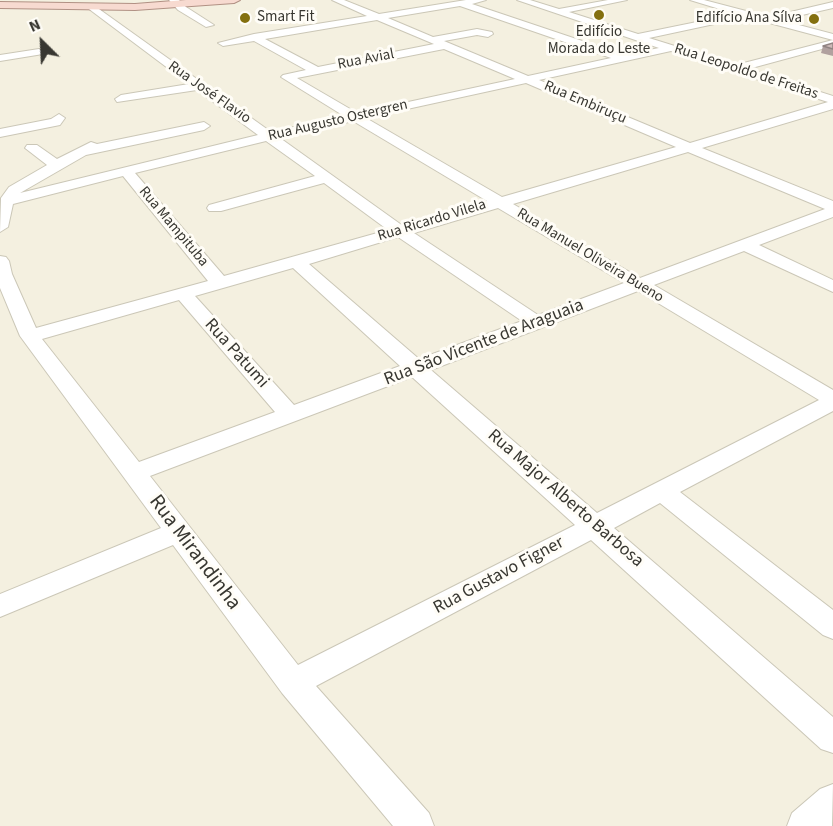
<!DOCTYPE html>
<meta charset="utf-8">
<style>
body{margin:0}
#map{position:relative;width:833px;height:826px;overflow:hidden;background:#f4f0e0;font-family:"Source Sans 3",sans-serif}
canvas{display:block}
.north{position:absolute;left:12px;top:12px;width:60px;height:60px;-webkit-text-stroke:4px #fffdf7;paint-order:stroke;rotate:336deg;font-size:16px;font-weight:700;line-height:24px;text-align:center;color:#383731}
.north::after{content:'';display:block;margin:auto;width:21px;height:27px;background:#383731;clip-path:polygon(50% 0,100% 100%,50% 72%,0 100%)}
</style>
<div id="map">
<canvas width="833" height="826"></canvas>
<div class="north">N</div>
</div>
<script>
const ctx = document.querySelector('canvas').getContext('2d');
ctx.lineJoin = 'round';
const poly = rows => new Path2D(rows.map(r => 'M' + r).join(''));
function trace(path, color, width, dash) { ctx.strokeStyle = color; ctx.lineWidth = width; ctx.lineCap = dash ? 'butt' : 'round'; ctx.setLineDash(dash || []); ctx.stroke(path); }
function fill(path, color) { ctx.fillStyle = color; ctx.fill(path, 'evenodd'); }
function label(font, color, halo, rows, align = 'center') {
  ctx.font = font + ' "Source Sans 3",sans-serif'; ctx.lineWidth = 6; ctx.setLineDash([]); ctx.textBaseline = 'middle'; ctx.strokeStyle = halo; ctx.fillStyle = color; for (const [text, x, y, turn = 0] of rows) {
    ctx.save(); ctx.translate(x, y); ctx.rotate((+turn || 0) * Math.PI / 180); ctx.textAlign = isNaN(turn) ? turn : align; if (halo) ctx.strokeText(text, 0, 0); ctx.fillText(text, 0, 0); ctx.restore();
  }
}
const minor = poly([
 [169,0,179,0,186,7,214,25,206,27,178,10,169,0],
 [332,0,344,0,379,14,466,0,486,0,472,4,624,55,659,48,517,0,530,0,559,9,608,0,627,0,569,12,638,34,736,14,690,0,704,0,769,17,833,2,833,8,780,20,833,34,833,46,748,69,833,96,833,109,702,148,833,201,833,217,759,245,833,280,833,292,744,251,654,285,833,390,833,411,680,492,833,610,833,639,823,635,660,503,614,528,833,717,833,753,821,749,591,540,316,686,429,813,434,826,393,826,282,693,173,545,0,617,0,594,161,528,20,336,0,288,0,256,6,257,9,261,12,274,36,328,208,281,123,176,13,204,8,227,0,232,1,198,9,187,47,165,25,148,27,145,37,145,57,159,91,142,97,144,204,122,210,126,204,130,86,155,20,193,258,135,197,90,117,102,115,99,121,95,189,84,85,6,92,4,271,132,344,116,281,77,283,75,306,70,254,41,223,46,218,43,254,34,367,16,332,0],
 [460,6,611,58,528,76,444,41,477,35,488,37,493,34,492,32,477,29,433,37,388,18,460,6],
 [747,17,833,40,736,65,649,38,747,17],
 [377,20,434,44,318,67,265,39,377,20],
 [444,49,515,79,357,113,297,78,444,49],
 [671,51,731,71,828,102,690,143,539,80,671,51],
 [526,83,676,147,502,197,366,118,526,83],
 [353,121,487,201,403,226,280,138,353,121],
 [266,141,315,176,209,205,207,208,209,211,221,211,324,183,388,230,224,276,135,173,266,141],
 [688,152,825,209,640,278,513,204,688,152],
 [498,208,624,283,538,315,414,233,498,208],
 [398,237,522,321,419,359,309,264,398,237],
 [293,268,400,366,294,405,195,296,293,268],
 [638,291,819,400,597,513,431,370,638,291],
 [179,300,275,412,139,462,42,339,179,300],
 [412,377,575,525,298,665,150,476,412,377],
 [39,49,44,52,43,54,0,61,0,55,39,49],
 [59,114,65,118,60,125,0,137,0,129,51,119,59,114],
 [833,784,832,826,787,826,792,813,820,789,833,784]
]);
const major = poly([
 [186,0,240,0,234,3,135,10,0,8,0,2,135,4,186,0]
]);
trace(minor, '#cbc7b7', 2);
trace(major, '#b19184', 2);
fill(minor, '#fff');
fill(major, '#f7dad0');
fill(poly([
 [833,43,833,56,821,53,823,46]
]), '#b1a19f');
const building = poly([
 [833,43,833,49,823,46,833,43]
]);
fill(building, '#cebbb9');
trace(building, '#908382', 1.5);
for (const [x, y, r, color] of [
 [599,15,6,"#84700f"],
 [245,18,6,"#84700f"],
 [814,19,6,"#84700f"]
]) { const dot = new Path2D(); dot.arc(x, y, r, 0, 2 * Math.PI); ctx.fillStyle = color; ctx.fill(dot); trace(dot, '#fffdf7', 2); }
label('15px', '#383731', '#fffdf7', [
 ["Smart Fit",257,18],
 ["Edifício Ana Sílva",802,19,"right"],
 ["Edifício",599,33,"center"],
 ["Morada do Leste",599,50,"center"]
], 'left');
label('15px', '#383731', '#fffdf7', [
 ["Rua Avial",366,60,-11],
 ["Rua Leopoldo de Freitas",746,72,18],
 ["Rua José Flavio",209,93,35],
 ["Rua Embiruçu",585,103,23],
 ["Rua Augusto Ostergren",338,121,-13],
 ["Rua Ricardo Vilela",432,221,-17],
 ["Rua Mampituba",173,227,50],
 ["Rua Manuel Oliveira Bueno",590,256,31]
]);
label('18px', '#383731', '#fffdf7', [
 ["Rua São Vicente de Araguaia",484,343,-21],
 ["Rua Patumi",236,354,48],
 ["Rua Major Alberto Barbosa",565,499,41],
 ["Rua Gustavo Figner",499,576,-28]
]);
label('21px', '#383731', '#fffdf7', [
 ["Rua Mirandinha",194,553,53]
]);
</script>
